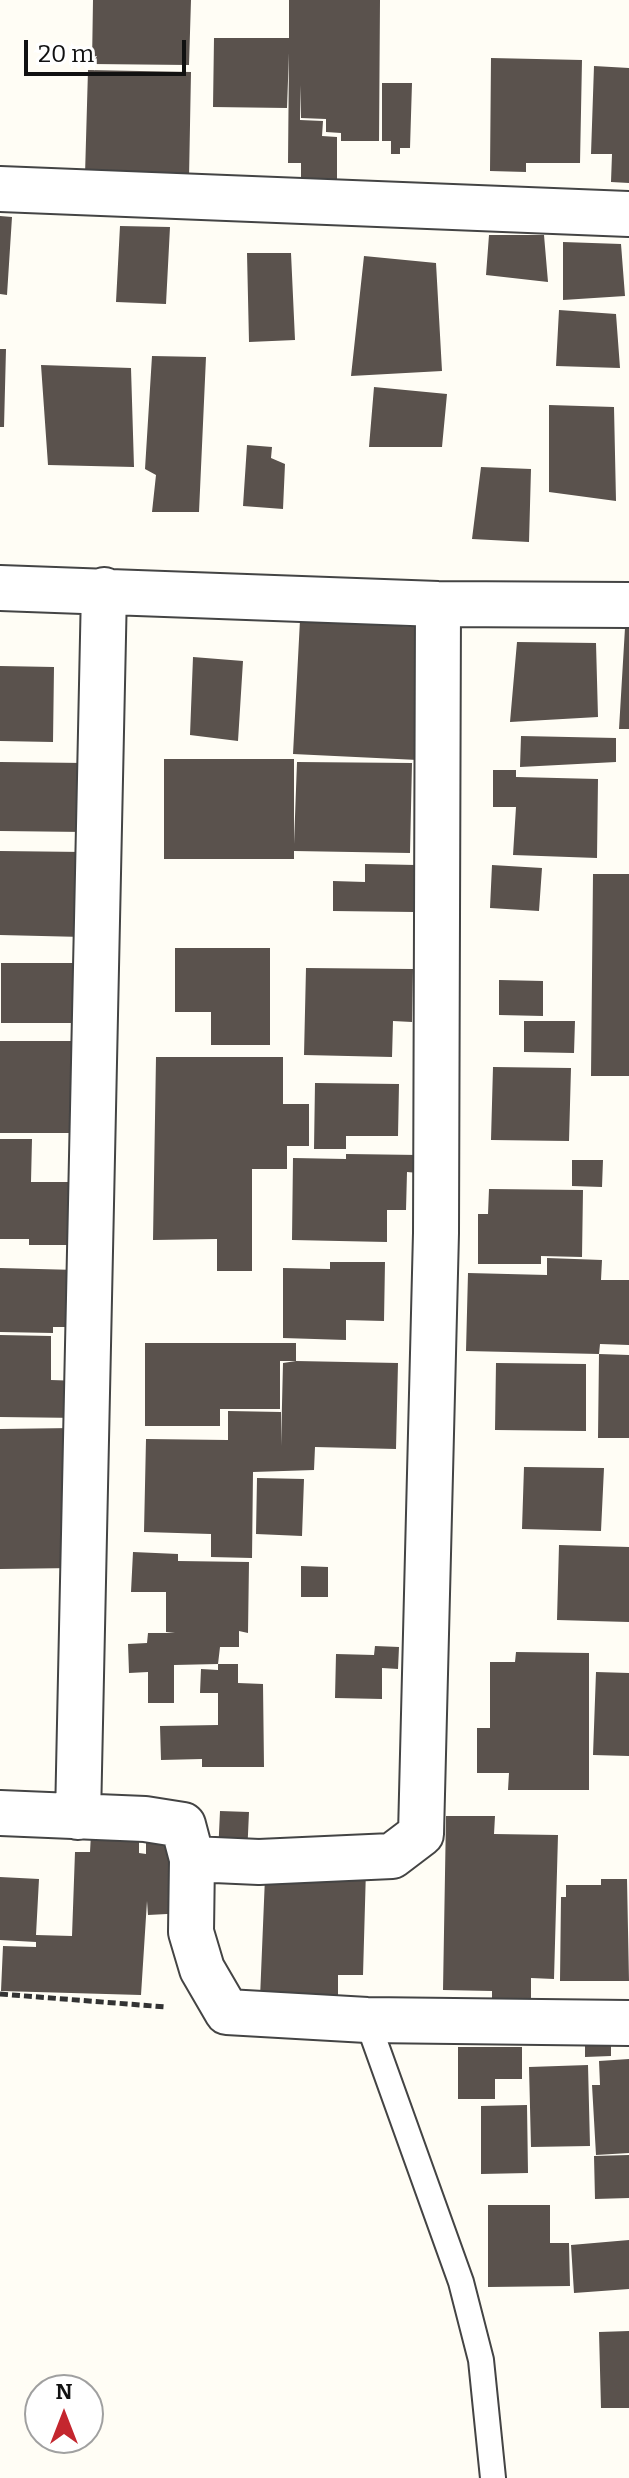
<!DOCTYPE html>
<style>
body{margin:0}
#map{position:relative;width:629px;height:2478px;overflow:hidden;background:#fffdf5;font-family:Bitter,serif}
canvas{display:block}
.north{position:absolute;left:24px;top:2374px;width:80px;height:80px;box-sizing:border-box;background:#fff;border:2px solid #a0a0a0;border-radius:50%;rotate:0deg;font-size:22px;font-weight:700;line-height:32px;text-align:center;color:#111}
.north::after{content:'';display:block;margin:auto;width:28px;height:36px;background:#c4262e;clip-path:polygon(50% 0,100% 100%,50% 72%,0 100%)}
.scale{position:absolute;left:24px;top:40px;width:162px;height:36px;box-sizing:border-box;border:4px solid #111;border-top:0;padding-left:10px;font-size:24px;line-height:28px;white-space:nowrap;color:#111;-webkit-text-stroke:6px #fff;paint-order:stroke}
</style>
<div id="map">
<canvas width="629" height="2478"></canvas>
<div class="north">N</div>
<div class="scale">20 m</div>
</div>
<script>
const ctx = document.querySelector('canvas').getContext('2d');
ctx.lineJoin = 'round';
function fill(path, color) { ctx.fillStyle = color; ctx.fill(path, 'evenodd'); }
const poly = rows => new Path2D(rows.map(r => 'M' + r).join(''));
function trace(path, color, width, dash) { ctx.strokeStyle = color; ctx.lineWidth = width; ctx.lineCap = dash ? 'butt' : 'round'; ctx.setLineDash(dash || []); ctx.stroke(path); }
fill(poly([
 [93,0,191,0,189,65,92,64],
 [289,0,380,0,379,141,341,141,341,133,326,132,326,119,301,118,300,85,300,120,323,121,322,136,337,137,337,180,301,179,301,163,288,163,289,53,287,108,213,107,214,38,289,38],
 [491,58,582,60,580,163,526,163,526,172,490,171],
 [594,66,629,68,629,183,611,182,612,154,591,154],
 [88,70,191,72,189,178,85,175],
 [382,83,412,83,410,148,400,148,400,154,391,154,391,141,382,141],
 [0,216,12,217,7,295,0,294],
 [120,226,170,227,166,304,116,302],
 [489,235,544,235,548,282,486,275],
 [563,242,621,244,625,296,563,300],
 [247,253,291,253,295,340,249,342],
 [364,256,436,263,442,371,351,376],
 [559,310,616,314,620,368,556,366],
 [0,349,6,349,4,427,0,427],
 [152,356,206,357,199,512,152,512,156,475,145,469],
 [41,365,131,368,134,467,48,465],
 [374,387,447,394,442,447,369,447],
 [549,405,614,407,616,501,549,492],
 [247,445,272,447,271,458,285,464,283,509,243,506],
 [481,467,531,469,529,542,472,539],
 [300,620,418,627,418,760,293,754],
 [625,628,629,628,629,729,619,729],
 [517,642,596,643,598,717,510,722],
 [193,657,243,661,238,741,190,735],
 [0,666,54,667,53,742,0,741],
 [521,736,616,738,616,762,520,767],
 [164,759,294,759,294,844,297,762,412,763,410,853,294,851,294,859,164,859],
 [0,762,85,763,85,832,0,831],
 [493,770,516,770,516,777,598,779,597,858,513,855,516,807,493,807],
 [0,851,84,852,83,937,0,935],
 [365,864,416,865,415,912,333,911,333,881,365,882],
 [492,865,542,868,539,911,490,908],
 [593,874,629,874,629,1076,591,1076],
 [175,948,270,948,270,1045,211,1045,211,1012,175,1012],
 [74,951,89,951,89,1023,1,1023,1,963,74,963],
 [306,968,413,969,412,1022,393,1021,392,1057,304,1055],
 [499,980,543,981,543,1016,499,1015],
 [524,1021,575,1021,574,1053,524,1052],
 [0,1041,86,1041,74,1133,0,1133],
 [156,1057,283,1057,283,1104,309,1104,309,1146,287,1146,287,1169,252,1169,252,1271,217,1271,217,1239,153,1240],
 [493,1067,571,1068,569,1141,491,1140],
 [315,1083,399,1084,398,1136,346,1136,346,1149,314,1149],
 [0,1139,32,1139,31,1182,70,1182,79,1245,29,1245,29,1239,0,1239],
 [346,1154,419,1155,419,1173,407,1172,406,1210,387,1210,387,1242,292,1240,293,1158,346,1159],
 [572,1160,603,1160,602,1187,572,1186],
 [489,1189,583,1190,582,1257,541,1256,541,1264,478,1264,478,1214,488,1214],
 [547,1258,602,1260,601,1280,629,1280,629,1345,600,1344,599,1354,629,1355,629,1438,598,1438,599,1354,466,1351,468,1273,547,1275],
 [330,1262,385,1262,384,1321,346,1320,346,1340,283,1338,283,1268,330,1269],
 [0,1268,77,1270,76,1327,53,1327,53,1333,0,1332],
 [0,1335,51,1336,51,1380,81,1381,80,1418,0,1417],
 [145,1343,296,1343,296,1361,280,1361,280,1409,220,1409,220,1426,145,1426],
 [296,1361,398,1363,396,1449,315,1447,314,1470,253,1472,252,1558,211,1557,211,1534,144,1532,146,1439,228,1440,228,1411,281,1412,281,1446,283,1363],
 [496,1363,586,1364,586,1431,495,1430],
 [73,1428,74,1568,0,1569,0,1429],
 [524,1467,604,1468,601,1531,522,1529],
 [257,1478,304,1479,302,1536,256,1534],
 [559,1545,629,1547,629,1622,557,1620],
 [133,1552,178,1554,178,1561,249,1562,248,1633,239,1631,239,1647,220,1647,218,1664,174,1665,174,1703,148,1703,148,1672,129,1673,128,1644,147,1643,148,1633,175,1633,166,1632,166,1592,131,1592],
 [301,1566,328,1567,328,1597,301,1597],
 [375,1646,399,1647,398,1669,382,1668,382,1699,335,1698,336,1654,374,1655],
 [516,1652,589,1653,589,1790,508,1790,509,1773,477,1773,477,1728,490,1728,490,1662,515,1662],
 [218,1664,238,1664,238,1683,263,1684,264,1767,202,1767,202,1759,161,1760,160,1726,218,1725,218,1693,200,1693,201,1669,218,1670],
 [596,1672,629,1673,629,1756,593,1755],
 [220,1811,249,1812,247,1856,218,1855],
 [446,1816,495,1816,494,1834,558,1835,554,1979,531,1978,531,2001,492,2000,492,1991,443,1990],
 [91,1834,139,1835,139,1853,146,1854,146,1840,184,1838,186,1913,148,1915,147,1901,141,1995,1,1991,3,1946,36,1947,36,1942,0,1940,0,1877,39,1879,36,1935,72,1936,75,1852,90,1852],
 [366,1869,363,1975,338,1975,338,2001,260,1998,265,1877],
 [601,1879,627,1879,629,1981,560,1981,561,1897,566,1897,566,1885,601,1885],
 [611,2037,611,2056,585,2057,585,2038],
 [458,2047,522,2047,522,2079,495,2079,495,2099,458,2099],
 [629,2059,629,2153,596,2155,592,2085,600,2085,599,2061],
 [588,2065,590,2146,531,2147,529,2067],
 [527,2105,528,2173,481,2174,481,2106],
 [629,2155,629,2198,595,2199,594,2156],
 [488,2205,550,2205,550,2243,569,2243,570,2286,488,2287],
 [629,2240,629,2289,574,2293,571,2245],
 [629,2331,629,2408,601,2408,599,2332]
]), '#5a524d');
const lane = poly([
 [367,2020,461,2282,481,2360,493,2478]
]);
const street = poly([
 [0,189,629,214],
 [0,588,438,604,629,605],
 [0,1813,145,1819,183,1825,192,1859,259,1862,392,1856,421,1834,436,1233,438,604],
 [78,1817,104,590],
 [192,1859,191,1932,202,1969,227,2012,367,2020,629,2023]
]);
trace(lane, '#444', 28);
trace(street, '#444', 48);
trace(poly([
 [0,1994,166,2007]
]), '#333', 5, [8, 4]);
trace(lane, '#fff', 24);
trace(street, '#fff', 44);
</script>
